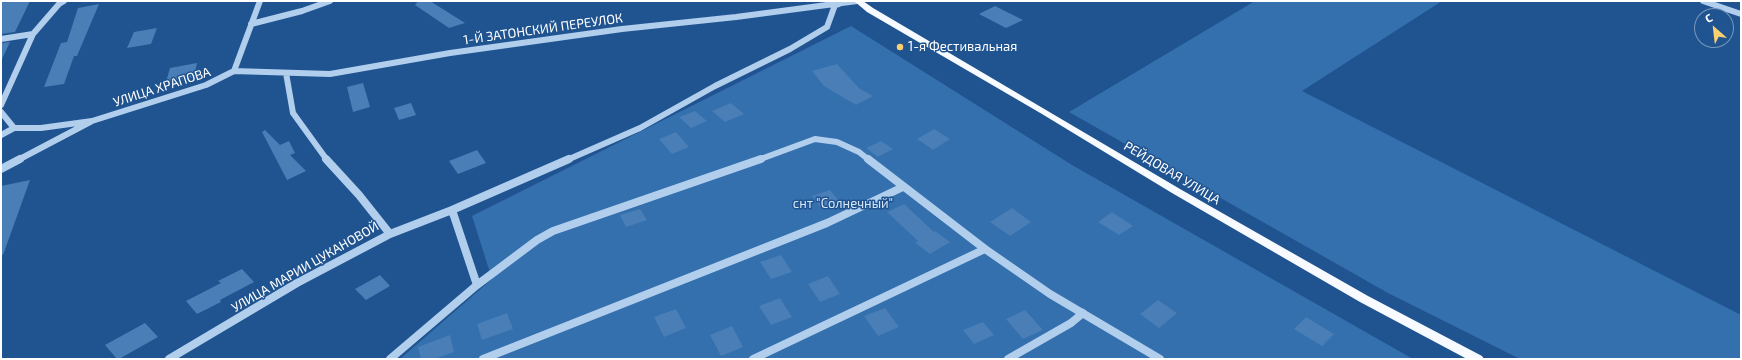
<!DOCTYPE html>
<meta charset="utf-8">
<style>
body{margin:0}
#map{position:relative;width:1742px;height:360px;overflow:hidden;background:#205490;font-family:"Exo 2",sans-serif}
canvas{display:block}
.frame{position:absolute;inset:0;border:2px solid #fff;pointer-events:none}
.north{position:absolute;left:1694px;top:8px;width:40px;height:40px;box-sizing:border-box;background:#205490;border:1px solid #7998bc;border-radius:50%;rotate:332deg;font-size:11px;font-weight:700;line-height:16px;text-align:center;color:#fff}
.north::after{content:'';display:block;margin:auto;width:14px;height:18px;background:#facf72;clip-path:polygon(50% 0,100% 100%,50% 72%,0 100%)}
</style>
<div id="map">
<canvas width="1742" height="360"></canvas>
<div class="frame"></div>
<div class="north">С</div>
</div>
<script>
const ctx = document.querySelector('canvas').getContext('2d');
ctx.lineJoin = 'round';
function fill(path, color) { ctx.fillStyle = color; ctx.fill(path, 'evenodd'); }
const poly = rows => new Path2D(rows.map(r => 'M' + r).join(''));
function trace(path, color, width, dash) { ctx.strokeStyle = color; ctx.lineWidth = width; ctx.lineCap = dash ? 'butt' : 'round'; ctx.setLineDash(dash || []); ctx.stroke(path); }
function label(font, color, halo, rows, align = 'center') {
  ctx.font = font + ' "Exo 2",sans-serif'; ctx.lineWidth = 3; ctx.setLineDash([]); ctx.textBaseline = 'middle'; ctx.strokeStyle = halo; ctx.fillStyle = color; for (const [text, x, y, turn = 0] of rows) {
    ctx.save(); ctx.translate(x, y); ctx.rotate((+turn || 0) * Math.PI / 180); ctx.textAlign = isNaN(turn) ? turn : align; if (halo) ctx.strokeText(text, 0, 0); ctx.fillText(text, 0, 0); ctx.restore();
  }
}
fill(poly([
 [1255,1,1442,1,1302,91,1741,315,1741,359,1520,359,1388,293,1069,112],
 [851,26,1072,165,1413,359,400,359,492,279,472,216]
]), '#346fae');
fill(poly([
 [1,1,30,1,15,32,1,34],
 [418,1,430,1,465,23,449,28,415,5],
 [99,4,77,56,74,56,64,84,44,87,61,43,67,42,78,8],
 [995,6,1023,20,1006,28,979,14],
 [157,28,151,44,127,48,134,32],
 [10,42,1,61,1,43],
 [197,63,194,77,166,82,170,68],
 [837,64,860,89,873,96,856,105,824,86,812,71],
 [363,83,370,107,353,112,347,87],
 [411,103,416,115,399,120,394,108],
 [731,103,744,114,725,122,712,111],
 [695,111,707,121,691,128,679,117],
 [934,129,950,139,933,150,917,139],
 [265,130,280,145,289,141,295,153,290,155,306,171,287,180,262,132],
 [676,132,689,147,672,154,659,139],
 [881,141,893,149,878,157,866,148],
 [477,150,486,163,458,174,449,161],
 [30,180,3,255,1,255,1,186],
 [830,190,839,201,821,208,812,196],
 [904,204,934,232,935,231,950,242,930,254,915,243,918,241,887,212],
 [1012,208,1031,222,1010,236,990,222],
 [640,209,647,220,626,227,620,215],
 [1112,212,1133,226,1119,235,1098,222],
 [781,255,792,272,771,279,760,262],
 [242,269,254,282,220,300,221,302,197,314,186,301,221,283,218,281],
 [380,275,390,286,366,300,355,289],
 [828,276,840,294,820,302,808,284],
 [780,298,792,317,771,325,759,306],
 [1158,300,1177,313,1159,328,1140,314],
 [885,308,899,327,878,336,864,316],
 [676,309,686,328,664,337,654,317],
 [1025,310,1043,330,1023,339,1006,319],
 [507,313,513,329,482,340,477,324],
 [1306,317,1334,334,1322,346,1294,329],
 [983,322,994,335,974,344,963,330],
 [145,323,158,337,119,359,117,359,105,345],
 [732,326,743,347,721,356,710,335],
 [450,335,454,352,434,359,421,359,418,347]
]), '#497eb7');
trace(poly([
 [1703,1,1741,14],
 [251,24,302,11,330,1],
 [1,39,33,34],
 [234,71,330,74,450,53,622,29,736,17,857,1],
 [286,73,293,113,327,160],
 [1,105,33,34,59,4,64,1],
 [1,112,14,128,41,128,92,121,18,160],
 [92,121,206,85,234,71,260,1],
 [1,135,14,128],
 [567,160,640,128,715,86,790,49,827,27,835,5,839,4],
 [758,160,815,139,837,142,859,152,869,160]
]), '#b1ceed', 6);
trace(poly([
 [868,159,985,249,1050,294,1160,359],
 [1,169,20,159],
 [452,210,477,285],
 [390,234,452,210,569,159],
 [169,359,297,283,390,234,359,195,326,159],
 [390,359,477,285,537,240,553,231,761,159],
 [483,359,827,223,903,187],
 [753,359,985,249],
 [1008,359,1071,323,1083,313]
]), '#b1ceed', 8);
fill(poly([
 [854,1,863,1,873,8,1180,189,1368,296,1482,356,1484,359,1467,359,1360,302,1172,193,1042,114,867,12,854,1]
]), '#f7faff');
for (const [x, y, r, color] of [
 [900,47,4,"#facf72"]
]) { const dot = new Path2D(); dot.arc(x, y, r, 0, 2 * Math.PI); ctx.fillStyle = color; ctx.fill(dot); trace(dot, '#205490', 1.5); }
label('13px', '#fff', '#205490', [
 ["1-Й ЗАТОНСКИЙ ПЕРЕУЛОК",543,29,-8],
 ["УЛИЦА ХРАПОВА",162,87,-18],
 ["РЕЙДОВАЯ УЛИЦА",1172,173,31],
 ["УЛИЦА МАРИИ ЦУКАНОВОЙ",305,267,-30]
]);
label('13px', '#fff', '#205490', [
 ["1-я Фестивальная",908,47]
], 'left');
label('13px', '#d6e7f9', '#205490', [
 ["снт \"Солнечный\"",843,204]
]);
</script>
